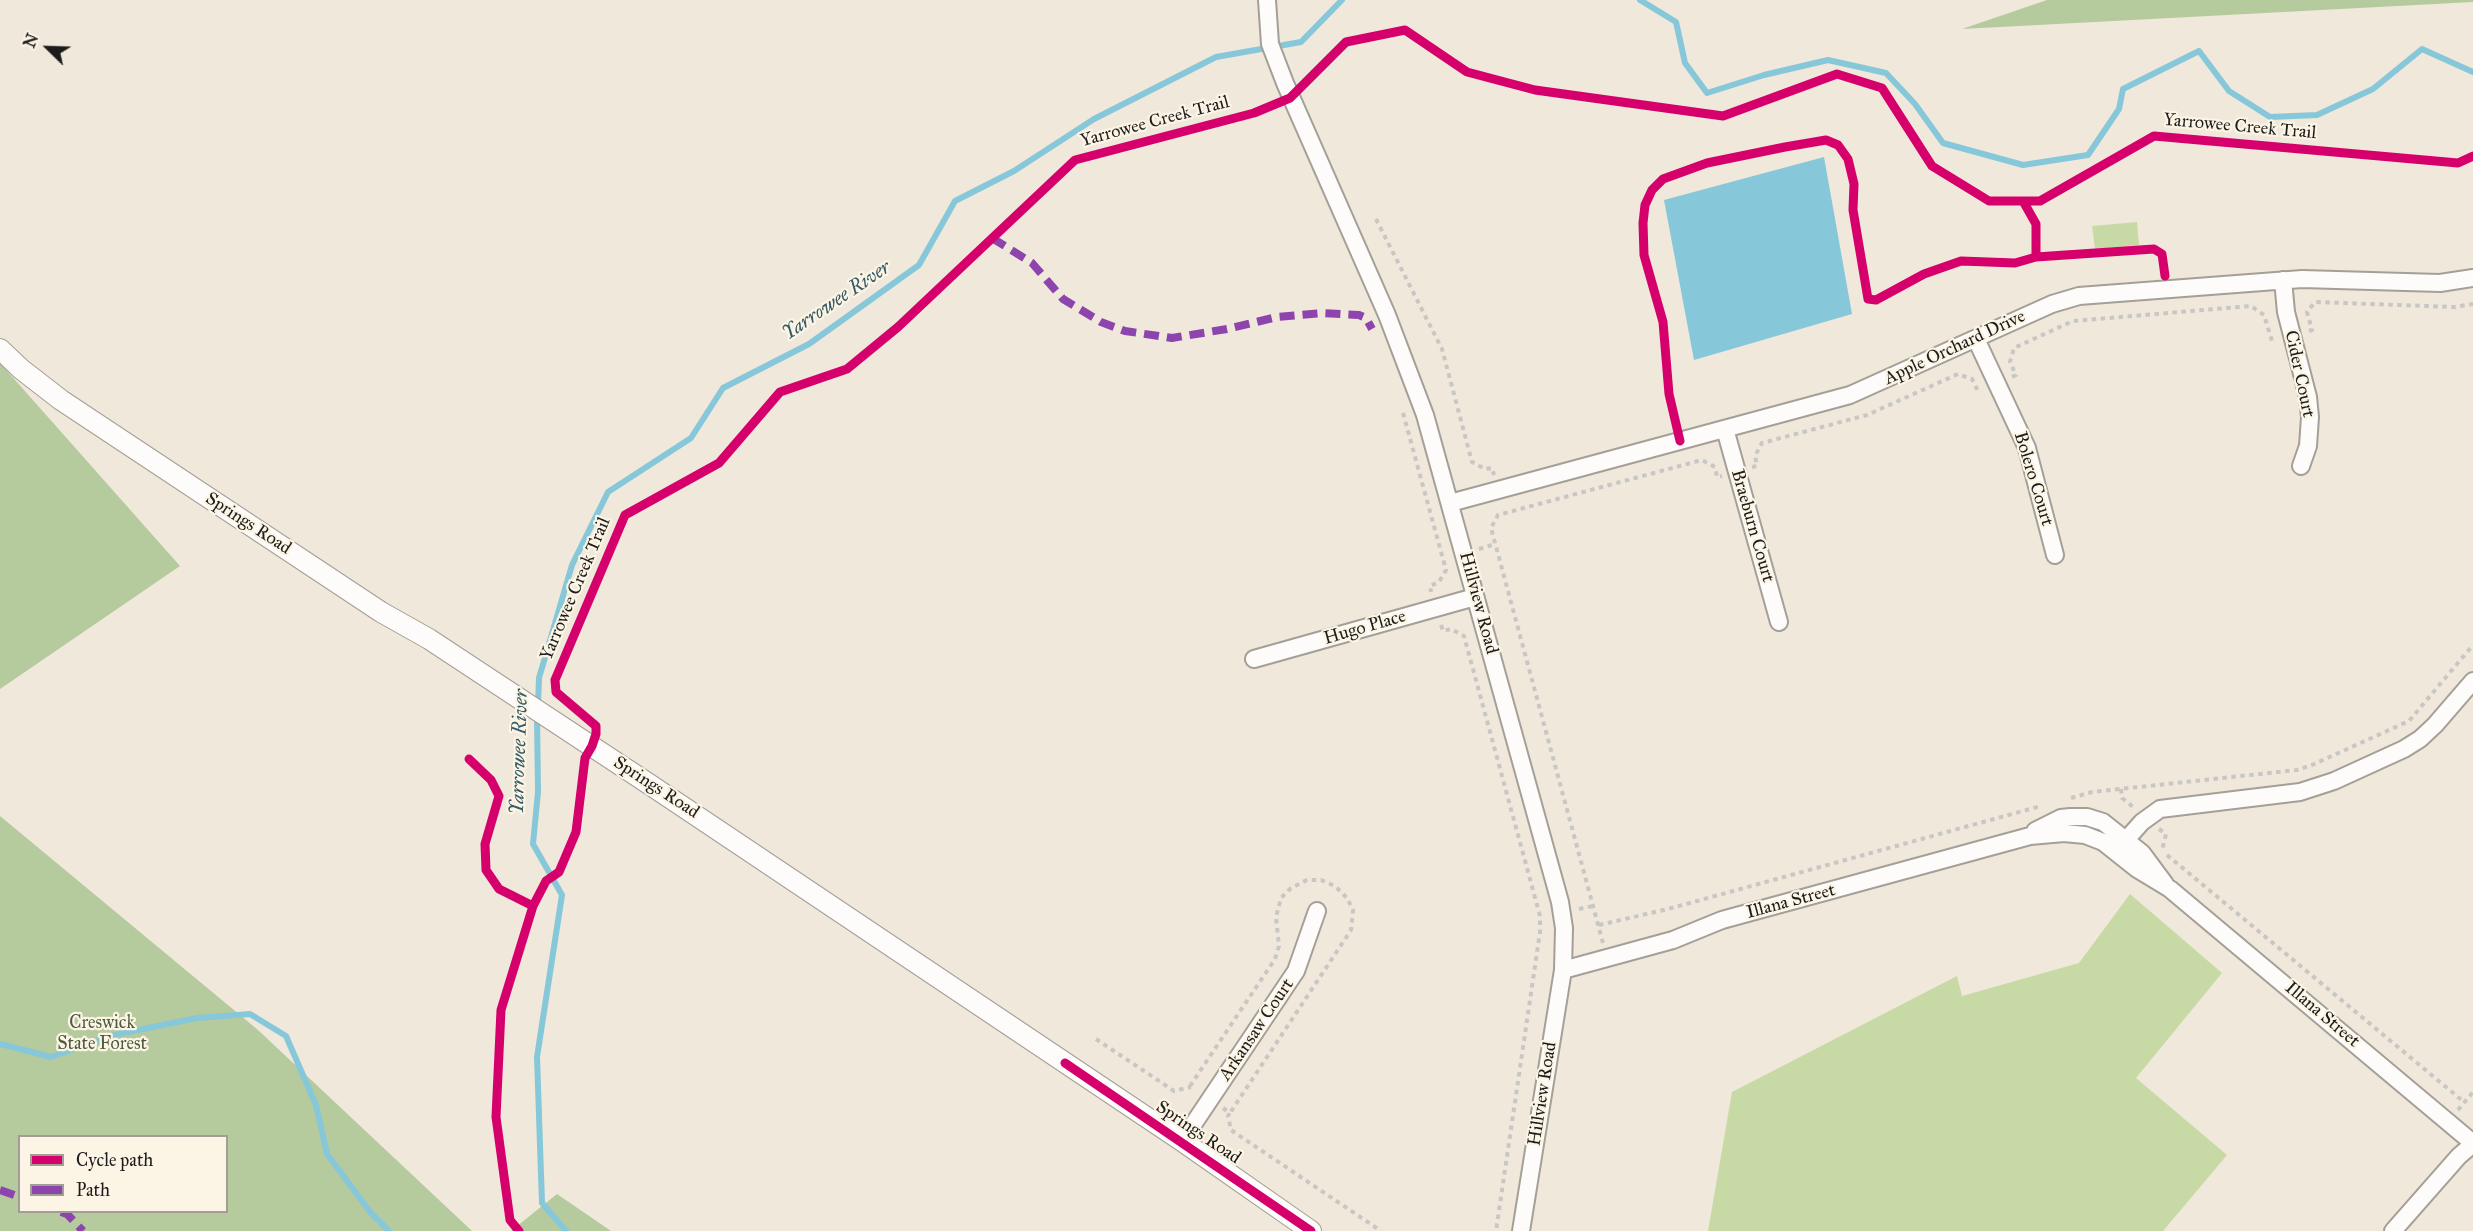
<!DOCTYPE html>
<style>
body{margin:0}
#map{position:relative;width:2473px;height:1231px;overflow:hidden;background:#f0e8db;font-family:"IM FELL Great Primer",serif}
canvas{display:block}
.legend{position:absolute;left:18px;top:1135px;width:210px;height:78px;box-sizing:border-box;background:#fcf5e5;border:2px solid #a29e95;margin:0;padding:8px 10px;list-style:none;font-size:18px;color:#1c1c1c}
.legend li{display:flex;align-items:center;gap:12px;height:30px}
.legend b{width:30px;border:2px solid #a29e95}
.north{position:absolute;left:18px;top:18px;width:60px;height:60px;-webkit-text-stroke:4px #fcf5e5;paint-order:stroke;rotate:293deg;font-size:16px;font-weight:700;line-height:24px;text-align:center;color:#1c1c1c}
.north::after{content:'';display:block;margin:auto;width:21px;height:27px;background:#1c1c1c;clip-path:polygon(50% 0,100% 100%,50% 72%,0 100%)}
</style>
<div id="map">
<canvas width="2473" height="1231"></canvas>
<ul class="legend">
<li><b style="height:8px;background:#d6006c"></b>Cycle path</li>
<li><b style="height:8px;background:#8e44ad"></b>Path</li>
</ul>
<div class="north">N</div>
</div>
<script>
const ctx = document.querySelector('canvas').getContext('2d');
ctx.lineJoin = 'round';
function fill(path, color) { ctx.fillStyle = color; ctx.fill(path, 'evenodd'); }
const poly = rows => new Path2D(rows.map(r => 'M' + r).join(''));
function trace(path, color, width, dash) { ctx.strokeStyle = color; ctx.lineWidth = width; ctx.lineCap = dash ? 'butt' : 'round'; ctx.setLineDash(dash || []); ctx.stroke(path); }
function label(font, color, halo, rows, align = 'center') {
  ctx.font = font + ' "IM FELL Great Primer",serif'; ctx.lineWidth = 4.5; ctx.setLineDash([]); ctx.textBaseline = 'middle'; ctx.strokeStyle = halo; ctx.fillStyle = color; for (const [text, x, y, turn = 0] of rows) {
    ctx.save(); ctx.translate(x, y); ctx.rotate((+turn || 0) * Math.PI / 180); ctx.textAlign = isNaN(turn) ? turn : align; if (halo) ctx.strokeText(text, 0, 0); ctx.fillText(text, 0, 0); ctx.restore();
  }
}
fill(poly([
 [2137,222,2139,245,2095,249,2092,226],
 [2130,894,2222,973,2136,1078,2227,1155,2163,1231,1708,1231,1732,1092,1957,976,1962,996,2079,963]
]), '#c7daa6');
fill(poly([
 [2047,0,2473,0,2473,2,1962,29],
 [0,363,180,566,0,689],
 [0,816,258,1030,472,1231,0,1231],
 [20,1136,226,1136,226,1212,20,1212],
 [557,1194,611,1231,511,1231]
]), '#b5ca9d');
fill(poly([
 [1824,157,1852,314,1694,360,1664,200]
]), '#86c7d9');
trace(poly([
 [1640,0,1676,22,1685,63,1707,93,1764,75,1828,60,1886,73,1915,104,1943,143,2023,165,2088,155,2119,109,2123,89,2199,51,2229,91,2270,117,2317,115,2373,89,2422,49,2473,72],
 [538,705,539,678,572,565,608,492,691,438,723,388,809,344,919,265,955,201,1014,171,1094,119,1216,57,1301,42,1342,0],
 [537,715,538,792,533,844,562,895,537,1057,542,1203,566,1231],
 [0,1044,51,1057,118,1034,197,1018,250,1014,286,1036,316,1105,327,1154,371,1213,389,1231]
]), '#86c7d9', 6);
const minor = poly([
 [1267,0,1270,44,1285,83,1387,315,1425,415,1560,902,1564,928,1563,970,1521,1231],
 [2283,280,2286,312,2308,397,2310,417,2308,446,2301,466],
 [1976,339,2027,448,2055,555],
 [1725,429,1779,622],
 [1450,503,1850,395,2052,304,2079,296,2302,279,2440,283,2473,278],
 [1254,659,1475,597],
 [2035,831,2061,818,2070,817,2087,817,2103,822,2142,853,2165,884],
 [2116,851,2142,822,2160,809,2300,792,2334,781,2404,749,2420,739,2435,725,2473,681],
 [1563,970,1673,940,1722,920,2030,836,2064,833,2085,835,2103,842,2137,869,2170,889,2473,1143],
 [1182,1141,1296,971,1317,911],
 [2393,1231,2459,1156,2473,1144]
]);
const tertiary = poly([
 [0,349,21,369,61,400,381,612,429,639,652,786,1182,1141,1311,1231]
]);
trace(minor, '#a49f97', 20);
trace(tertiary, '#a49f97', 22);
trace(poly([
 [1376,219,1442,349,1472,462,1485,469,1492,468,1494,475],
 [2309,331,2312,330,2307,312,2315,302,2454,307,2473,304],
 [2012,377,2016,375,2010,362,2014,348,2073,321,2251,306,2264,315,2272,341,2275,340],
 [1403,413,1446,570,1439,582,1430,586,1431,592],
 [1752,467,1757,466,1755,456,1762,443,1867,415,1958,374,1972,379,1978,391,1980,390],
 [1479,549,1495,544],
 [1441,625,1443,631,1451,629,1464,636,1540,916,1540,932,1496,1231],
 [2121,789,2122,798,2133,807],
 [2071,798,2092,792,2297,770,2312,765,2409,721,2473,645],
 [2159,829,2166,834,2162,850],
 [2167,855,2464,1102],
 [1579,909,1593,906],
 [1599,925,1668,909,2041,806],
 [1603,943,1491,528,1498,515,1702,460,1715,467,1717,477,1722,476],
 [1096,1039,1174,1091,1191,1087],
 [1190,1086,1275,959,1279,946,1276,917,1281,898,1291,888,1307,880,1321,880,1335,886,1347,898,1353,910,1351,930,1230,1113],
 [1223,1108,1230,1113,1228,1116,1231,1130,1381,1231],
 [2458,1110,2473,1092]
]), '#c8c7c4', 4, [4.5, 4.5]);
trace(minor, '#fdfcfa', 16);
trace(tertiary, '#fdfcfa', 20);
trace(poly([
 [992,238,1032,263,1063,299,1101,322,1125,331,1172,338,1227,329,1277,317,1323,313,1359,315,1366,318,1372,329],
 [0,1190,20,1197],
 [61,1212,67,1214,83,1231]
]), '#8e44ad', 8, [15, 8]);
trace(poly([
 [2036,257,2154,249,2162,254,2165,276],
 [1680,441,1669,394,1663,322,1644,255,1643,223,1645,205,1652,190,1663,179,1707,163,1785,147,1826,140,1838,145,1848,159,1854,184,1853,210,1868,299,1876,300,1924,274,1961,261,2015,263,2036,257,2036,224,2023,201],
 [469,759,491,780,499,796,485,844,486,870,499,889,533,906],
 [1065,1063,1311,1231],
 [519,1231,510,1220,496,1117,501,1010,533,906,546,881,559,872,576,832,585,758,592,746,596,734,596,726,556,692,555,680,625,515,719,463,780,392,847,369,898,327,1075,160,1254,113,1290,98,1346,42,1405,30,1467,72,1535,90,1723,116,1837,74,1882,88,1932,166,1989,201,2040,201,2154,136,2458,163,2473,156]
]), '#d6006c', 9);
label('18px', '#1c1c1c', '#fcf5e5', [
 ["Yarrowee Creek Trail",1155,122,-15],
 ["Yarrowee Creek Trail",2240,127,5],
 ["Apple Orchard Drive",1955,348,-25],
 ["Cider Court",2299,374,78],
 ["Bolero Court",2033,479,73],
 ["Springs Road",248,524,33],
 ["Braeburn Court",1752,526,74],
 ["Yarrowee Creek Trail",576,589,-67],
 ["Hillview Road",1478,603,75],
 ["Hugo Place",1365,628,-16],
 ["Springs Road",656,788,33],
 ["Illana Street",1791,902,-15],
 ["Illana Street",2322,1015,40],
 ["Arkansaw Court",1257,1030,-56],
 ["Hillview Road",1543,1094,-81],
 ["Springs Road",1198,1133,34]
]);
label('18px', '#4c5a3d', '#fcf5e5', [
 ["Creswick",102,1024],
 ["State Forest",102,1045]
]);
label('italic 20px', '#345b67', '#fcf5e5', [
 ["Yarrowee River",837,301,-34],
 ["Yarrowee River",520,752,-88]
]);
</script>
